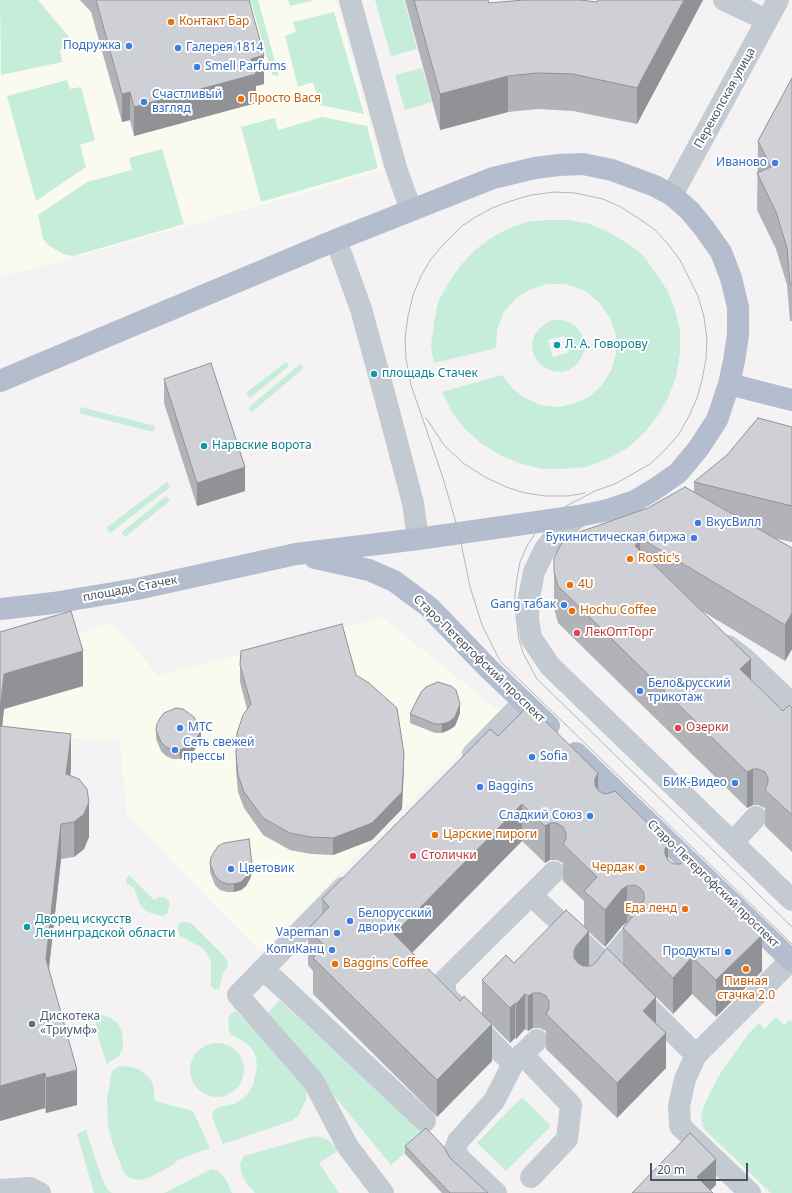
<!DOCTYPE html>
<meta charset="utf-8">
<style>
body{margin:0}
#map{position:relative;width:792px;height:1193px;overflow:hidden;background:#f4f2f2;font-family:"Noto Sans",sans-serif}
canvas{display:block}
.scale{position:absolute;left:650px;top:1163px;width:98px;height:18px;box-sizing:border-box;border:2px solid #4b525e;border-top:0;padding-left:5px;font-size:12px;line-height:14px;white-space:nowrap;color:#4b525e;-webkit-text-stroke:3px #fff;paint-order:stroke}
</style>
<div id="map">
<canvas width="792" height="1193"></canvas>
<div class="scale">20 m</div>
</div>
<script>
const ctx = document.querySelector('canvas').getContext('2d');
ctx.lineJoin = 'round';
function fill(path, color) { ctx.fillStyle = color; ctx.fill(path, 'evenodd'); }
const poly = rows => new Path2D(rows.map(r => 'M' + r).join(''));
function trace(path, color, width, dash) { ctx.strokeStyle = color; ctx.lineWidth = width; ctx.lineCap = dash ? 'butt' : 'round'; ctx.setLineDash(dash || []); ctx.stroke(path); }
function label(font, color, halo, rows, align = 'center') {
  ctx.font = font + ' "Noto Sans",sans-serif'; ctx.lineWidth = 4; ctx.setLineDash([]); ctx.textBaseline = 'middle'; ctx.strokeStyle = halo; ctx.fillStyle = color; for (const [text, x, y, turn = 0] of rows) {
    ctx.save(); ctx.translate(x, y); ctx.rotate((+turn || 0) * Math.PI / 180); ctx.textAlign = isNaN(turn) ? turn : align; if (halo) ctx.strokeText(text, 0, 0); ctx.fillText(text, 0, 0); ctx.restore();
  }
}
fill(poly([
 [0,0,336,0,382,170,226,215,35,268,0,276],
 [383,618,500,712,261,952,127,815,120,740,0,736,0,658,112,623,158,675]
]), '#fbfaee');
fill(poly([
 [0,0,38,0,69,37,71,47,60,50,62,62,1,75],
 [241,0,258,0,279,76,272,75,252,5,249,2],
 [288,0,315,0,290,6],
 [375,0,404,0,417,49,391,56],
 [334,12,364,114,320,105,313,82,298,87,285,36,296,32,293,22],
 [422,68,432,102,405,110,395,75],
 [67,80,70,89,81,87,95,140,80,145,86,167,36,201,7,96],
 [322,117,367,126,378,168,261,202,241,127,275,118,278,130],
 [162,149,184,224,73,256,63,254,48,245,43,239,38,215,87,182,132,170,129,158],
 [547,220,569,220,590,224,610,233,629,244,644,256,667,290,675,309,680,331,680,353,676,377,668,398,657,417,644,433,626,449,605,460,586,467,564,469,542,469,519,463,500,455,482,444,466,430,452,412,442,392,502,375,512,388,525,398,540,405,559,407,576,403,589,397,601,386,611,371,616,354,616,336,610,318,599,302,585,291,566,284,547,284,530,290,516,298,504,312,497,330,496,348,434,363,431,346,434,323,438,302,449,282,461,265,474,251,491,238,507,229,526,222],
 [552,320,561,320,569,322,576,326,581,333,584,340,585,349,581,358,576,365,569,370,560,372,552,371,544,367,537,361,533,353,532,344,534,336,539,329,545,324],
 [564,336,569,352,553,357,548,340],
 [286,362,289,366,250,398,246,393],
 [300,364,304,368,252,412,248,408],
 [81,407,155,426,153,432,79,413],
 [167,482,170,487,110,533,106,528],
 [166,496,170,501,125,537,121,533],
 [129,875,154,900,159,897,164,897,169,901,169,907,167,914,162,916,154,914,146,911,140,905,134,888,127,884,126,880],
 [185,922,191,923,225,957,228,962,227,968,223,973,219,989,214,989,211,986,211,963,207,953,201,947,180,936,178,931,178,924],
 [279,1000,426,1136,391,1165,267,1014],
 [236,1011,304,1082,306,1091,306,1100,298,1116,291,1121,223,1144,213,1120,212,1114,214,1110,220,1107,234,1104,242,1099,248,1094,253,1085,257,1067,256,1057,252,1049,245,1042,231,1035,229,1030,228,1020,231,1013],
 [94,1015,103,1015,111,1018,118,1024,122,1031,123,1048,119,1056,107,1064,99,1040],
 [775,1017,784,1025,790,1020,792,1022,792,1193,771,1193,704,1129,701,1118,704,1105,718,1077,749,1033,759,1023,765,1029],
 '190 1070a27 27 0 1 1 54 0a27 27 0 1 1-54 0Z',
 [120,1066,131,1067,140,1070,148,1076,153,1084,155,1101,193,1111,210,1148,178,1160,171,1166,148,1178,139,1180,130,1178,124,1173,113,1145,108,1125,107,1100,112,1071],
 [522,1097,551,1126,506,1171,477,1143],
 [86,1130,102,1179,108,1190,112,1193,94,1193,77,1134],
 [318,1136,328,1140,339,1150,319,1163,339,1193,255,1193,246,1183,242,1175,240,1164,244,1156,308,1138],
 [211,1169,218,1171,225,1178,232,1193,164,1193]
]), '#c5edda');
trace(poly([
 [350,0,396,168,411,210],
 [724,0,767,20],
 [672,195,778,0],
 [336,240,361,309,384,393,413,503,418,539],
 [579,516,556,535,545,549,534,572,529,597,528,619,531,638,550,666,792,900],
 [728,646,744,658,792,704],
 [473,754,524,702],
 [733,842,756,817],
 [343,888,238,995,314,1082,348,1147,383,1193],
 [531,895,606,965,696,1055],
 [262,970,274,979,425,1121],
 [597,976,632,934],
 [537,1040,513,1064,445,995,445,980,554,872],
 [522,1054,571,1105,567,1139,531,1177],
 [0,1190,30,1188,40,1193],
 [496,1193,459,1158,455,1150,458,1141,494,1101,513,1064],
 [750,1193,680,1126,679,1106,685,1079,696,1055,791,960]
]), '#c4cad2', 22);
trace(poly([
 [0,381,336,240,493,178,535,168,559,165,583,164,612,170,655,186,672,195,690,211,704,228,721,252,731,278,738,307,738,335,734,361,729,384,717,420,698,449,678,473,655,489,635,501,608,510,579,516,418,539,296,554,137,589,53,603,0,609],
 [729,384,792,400],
 [315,558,369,570,394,581,429,607,489,669,549,726],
 [576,753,792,961]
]), '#b4bdce', 22);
trace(poly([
 [426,418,444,445,463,463,485,477,506,487,525,493,546,496,568,496,585,493],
 [792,927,537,679,523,653,519,640,515,608,515,594,517,578,520,562,527,546,536,532,556,512,570,504,595,491,615,484,650,464,666,449,679,434,689,416,697,398,702,380,706,359,707,339,704,317,698,296,680,260,668,244,654,229,638,218,621,207,603,199,575,193,555,192,531,195,511,201,492,208,474,218,462,226,444,244,431,259,421,276,413,295,408,316,405,338,406,359,411,385,443,478,459,533,470,587,482,625,500,661,792,944]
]), '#b5b6bb', 1);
fill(poly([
 [80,0,249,0,264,84,256,86,256,103,134,136,130,120,122,122,91,12],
 [405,0,488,0,489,3,597,2,598,0,703,0,637,124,573,111,538,109,508,112,440,130],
 [792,78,792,321,790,321,787,285,776,249,757,210,758,141],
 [164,379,245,491,197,506,164,403],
 [792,427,792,542,773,538,792,548,792,649,785,661,702,611,751,680,783,711,792,708,792,852,765,826,765,808,758,805,753,805,747,808,558,623,554,608,554,572,694,492,694,482],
 [0,632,83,686,4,709,2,727,71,769,70,775,89,837,84,849,74,857,61,859,49,969,77,1105,46,1113,45,1108,0,1121],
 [240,665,356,675,404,771,402,809,372,840,333,855,311,854,290,850,263,835,244,808,238,792,236,770,236,754,247,709,240,682],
 [460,713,455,726,449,730,442,733,435,733,410,723,410,714],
 [156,730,201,740,193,752,180,759,173,759,166,756,161,751,156,739],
 [498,736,598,789,668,859,762,971,716,1017,692,994,673,1014,623,964,623,928,627,922,622,926,605,947,589,932,589,966,656,1023,666,1068,617,1118,546,1049,546,1031,540,1028,533,1028,528,1031,525,1029,516,1039,515,1038,510,1043,492,1025,492,1061,437,1117,313,994,313,971,308,965,308,929,322,915,322,899],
 [522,841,545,863,550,860,557,860,563,863,563,881,584,901,584,926,482,980,482,1014,460,1001,412,953],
 [210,864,252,872,250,879,246,886,241,890,234,892,227,892,220,890,215,885,210,872],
 [405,1146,450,1158,488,1193,442,1193,405,1154]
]), '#b2b3b8');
fill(poly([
 [684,0,703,0,637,124,637,88],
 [264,55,264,84,256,86,256,103,134,136,134,107,251,59],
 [508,76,508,112,440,130,440,94],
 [130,92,130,120,122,122,122,94],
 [245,467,245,491,197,506,197,483],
 [640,538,640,574,635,546],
 [792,613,792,649,785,661,785,625],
 [83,651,83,686,4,709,0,745,0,710,4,674],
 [751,659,751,695,740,669],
 [460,704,460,713,455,726,449,730,442,733,442,724],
 [201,731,201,740,193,752,180,759,180,750],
 [71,734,71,769,66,809,66,774],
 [404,754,402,809,372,840,333,855,333,838],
 [753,769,753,805,747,808,747,772],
 [598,773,598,810,595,779],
 [89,802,89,837,84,849,74,857,74,822],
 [522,804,522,841,394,971,394,934],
 [550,823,550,860,545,863,545,826],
 [61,824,61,859,46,994,46,959],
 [668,843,668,880,665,885,665,849],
 [252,864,252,872,250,879,246,886,241,890,234,892,234,884],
 [627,886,627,922,622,926,605,947,605,910,622,889],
 [589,931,589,966,576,981,574,951,576,946],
 [762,935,762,971,716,1017,716,980],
 [692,957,692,994,673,1014,673,978],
 [533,993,533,1028,528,1031,528,996],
 [525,994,525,1029,516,1039,516,1004],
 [656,997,656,1032,643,1011],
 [515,1003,515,1038,510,1043,510,1008],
 [492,1024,492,1061,437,1117,437,1080],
 [666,1033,666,1068,617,1118,617,1083],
 [77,1070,77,1105,46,1113,46,1078],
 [45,1073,45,1108,0,1121,0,1086],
 [716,1159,716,1185,708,1193,697,1177]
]), '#919296');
const building = poly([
 [96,0,249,0,264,55,251,59,256,74,134,107,130,92,122,94,96,0],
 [414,0,488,0,489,3,524,0,580,0,597,2,598,0,684,0,637,88,573,74,538,73,508,76,440,94,414,0],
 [792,78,792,284,790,284,787,248,776,212,757,173,771,167,758,141,792,78],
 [211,363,245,467,197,483,164,379,211,363],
 [758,418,792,427,792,506,694,482,727,455,758,418],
 [685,487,792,548,792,613,785,625,640,538,635,546,751,659,740,669,783,711,789,705,792,708,792,815,765,790,768,783,768,778,765,772,758,769,753,769,747,772,558,586,554,572,554,558,561,544,571,535,648,508,685,487],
 [71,611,83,651,4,674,0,710,0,632,71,611],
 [342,624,356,675,369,683,397,708,404,754,402,792,372,823,333,838,311,837,290,833,263,818,244,792,238,775,236,754,237,733,243,715,251,704,240,665,241,651,342,624],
 [438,682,451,686,456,690,460,704,455,717,449,722,442,724,435,724,410,714,421,692,426,687,438,682],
 [529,705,598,773,595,779,595,785,598,790,604,794,610,793,615,791,668,843,665,849,665,854,668,860,674,864,680,864,686,860,762,935,716,980,692,957,673,978,623,928,642,905,644,900,644,893,640,888,635,885,627,886,622,889,605,910,584,891,597,877,563,844,566,839,566,833,563,827,557,823,550,823,545,826,522,804,394,934,460,1001,464,996,492,1024,437,1080,313,958,325,946,308,929,329,907,322,899,490,729,498,736,529,705],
 [176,708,183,709,194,717,201,731,193,744,180,750,173,750,166,747,161,742,156,730,157,724,160,718,164,713,176,708],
 [0,726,71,734,66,774,79,779,87,789,89,802,84,814,74,822,61,824,46,959,77,1070,46,1078,45,1073,0,1086,0,726],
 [249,839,252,864,250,871,246,877,241,882,234,884,227,884,220,881,215,876,210,864,211,857,218,846,224,843,249,839],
 [566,910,589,931,576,946,574,951,574,958,578,963,583,966,591,966,596,962,607,948,656,997,643,1011,666,1033,617,1083,546,1014,549,1009,549,1002,546,996,540,993,533,993,528,996,525,994,516,1004,515,1003,510,1008,482,980,506,955,514,963,566,910],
 [426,1128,444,1147,450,1158,488,1193,450,1193,405,1146,426,1128],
 [690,1133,716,1159,697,1177,713,1193,632,1193,690,1133]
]);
fill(building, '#cfd0d6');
trace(building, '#919296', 1);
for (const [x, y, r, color] of [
 [171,22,4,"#e8710a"],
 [129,46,4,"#3f7fe0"],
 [178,48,4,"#3f7fe0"],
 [197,67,4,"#3f7fe0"],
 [241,99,4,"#e8710a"],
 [144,102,4,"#3f7fe0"],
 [775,163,4,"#3f7fe0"],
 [557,345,4,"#0f9aa8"],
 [374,374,4,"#0f9aa8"],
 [204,446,4,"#0f9aa8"],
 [698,523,4,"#3f7fe0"],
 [694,538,4,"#3f7fe0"],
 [630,559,4,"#e8710a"],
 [570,585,4,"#e8710a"],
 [564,605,4,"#3f7fe0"],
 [572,611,4,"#e8710a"],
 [577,633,4,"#e0444e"],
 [640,691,4,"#3f7fe0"],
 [180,728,4,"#3f7fe0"],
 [678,728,4,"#e0444e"],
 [175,750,4,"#3f7fe0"],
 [532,757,4,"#3f7fe0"],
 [735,783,4,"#3f7fe0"],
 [480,787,4,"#3f7fe0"],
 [590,816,4,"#3f7fe0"],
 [435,835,4,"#e8710a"],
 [413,856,4,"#e0444e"],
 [642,868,4,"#e8710a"],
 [231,869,4,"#3f7fe0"],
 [685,909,4,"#e8710a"],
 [350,921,4,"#3f7fe0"],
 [27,927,4,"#0f9aa8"],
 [337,933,4,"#3f7fe0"],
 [332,950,4,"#3f7fe0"],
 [728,952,4,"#3f7fe0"],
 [335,964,4,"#e8710a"],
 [746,969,4,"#e8710a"],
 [32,1024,4,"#5c6f8a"]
]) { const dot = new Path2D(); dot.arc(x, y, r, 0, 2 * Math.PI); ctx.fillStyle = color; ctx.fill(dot); trace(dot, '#fff', 1.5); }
label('12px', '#c56008', '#fff', [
 ["Контакт Бар",179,22],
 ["Просто Вася",249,99],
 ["Rostic's",638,559],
 ["4U",578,585],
 ["Hochu Coffee",580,611],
 ["Царские пироги",443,835],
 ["Чердак",634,868,"right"],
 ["Еда ленд",677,909,"right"],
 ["Baggins Coffee",343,964],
 ["Пивная",746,982,"center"],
 ["стачка 2.0",746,996,"center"]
], 'left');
label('12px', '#366cbe', '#fff', [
 ["Подружка",121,46,"right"],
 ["Галерея 1814",186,48],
 ["Smell Parfums",205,67],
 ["Счастливый",152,95],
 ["взгляд",152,109],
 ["Иваново",767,163,"right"],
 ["ВкусВилл",706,523],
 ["Букинистическая биржа",686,538,"right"],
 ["Gang табак",556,605,"right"],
 ["Бело&русский",648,684],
 ["трикотаж",648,698],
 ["МТС",188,728],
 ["Сеть свежей",183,743],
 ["прессы",183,757],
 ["Sofia",540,757],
 ["БИК-Видео",727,783,"right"],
 ["Baggins",488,787],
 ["Сладкий Союз",582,816,"right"],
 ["Цветовик",239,869],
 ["Белорусский",358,914],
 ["дворик",358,928],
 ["Vapeman",329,933,"right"],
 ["КопиКанц",324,950,"right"],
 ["Продукты",720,952,"right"]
], 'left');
label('12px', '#4b525e', '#fff', [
 ["Перекопская улица",725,98,-61],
 ["площадь Стачек",130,589,-11],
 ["Старо-Петергофский проспект",479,659,44],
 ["Старо-Петергофский проспект",713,884,44]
]);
label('12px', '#0d838f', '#fff', [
 ["Л. А. Говорову",565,345],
 ["площадь Стачек",382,374],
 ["Нарвские ворота",212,446],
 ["Дворец искусств",35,920],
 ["Ленинградской области",35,934]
], 'left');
label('12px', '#be3a42', '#fff', [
 ["ЛекОптТорг",585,633],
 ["Озерки",686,728],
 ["Столички",421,856]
], 'left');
label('12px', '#4e5e75', '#fff', [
 ["Дискотека",40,1017],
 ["«Триумф»",40,1031]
], 'left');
</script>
